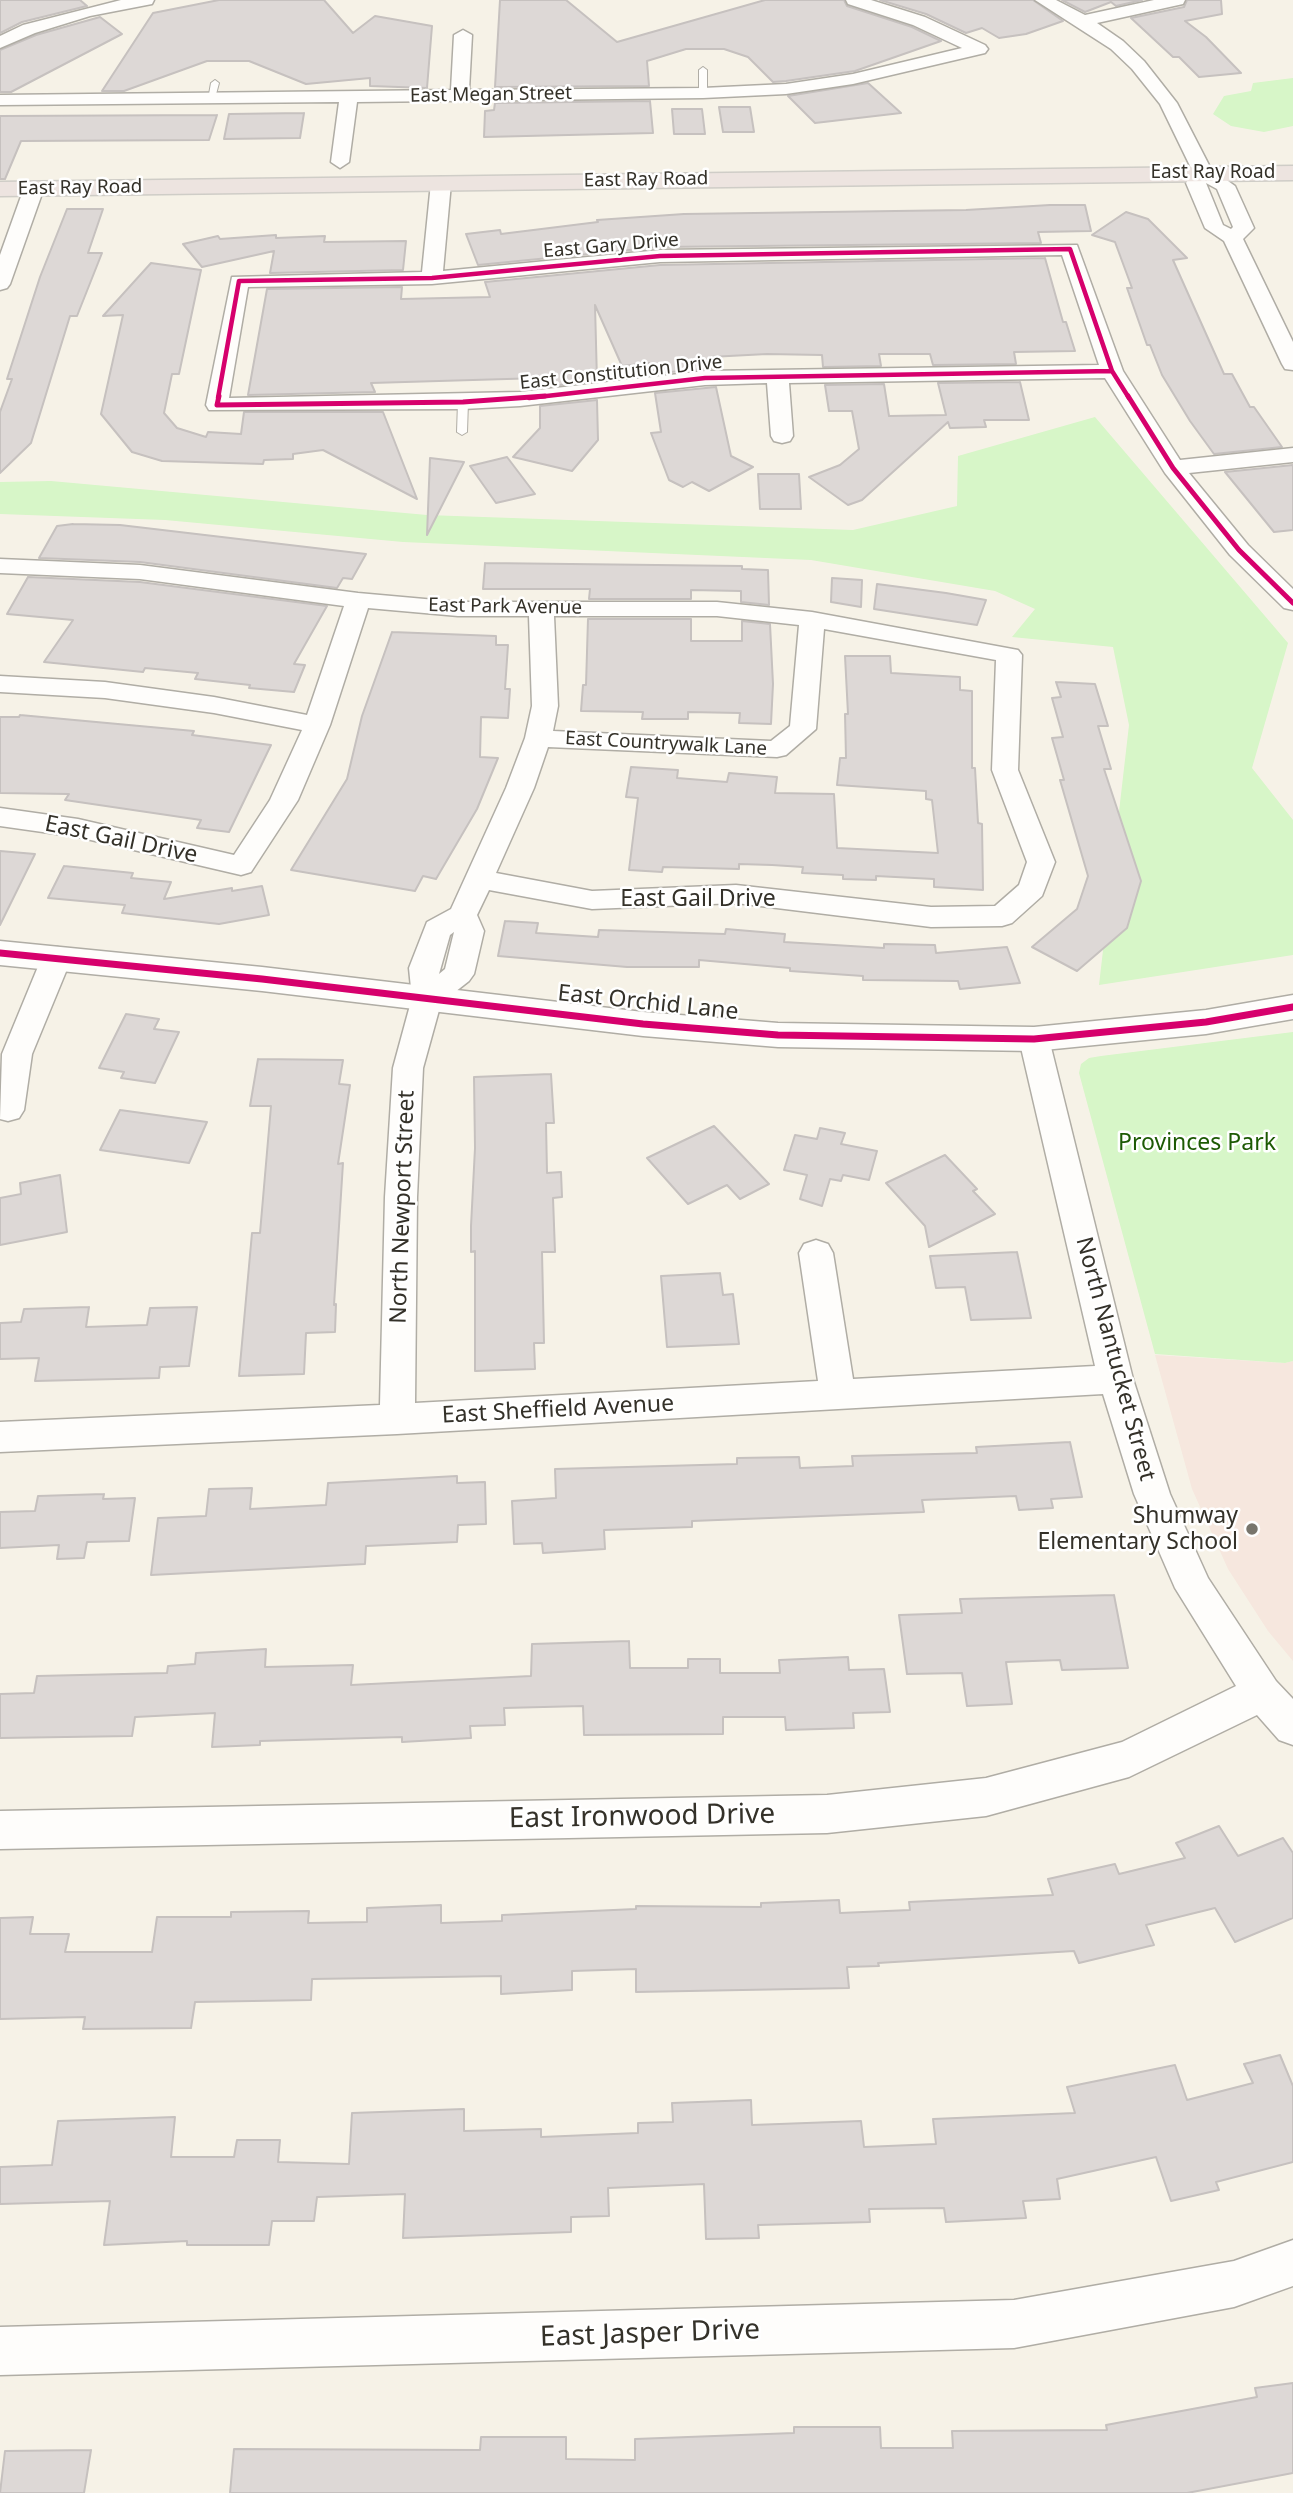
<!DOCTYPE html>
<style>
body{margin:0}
canvas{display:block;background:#f6f2e7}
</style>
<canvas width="1293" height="2493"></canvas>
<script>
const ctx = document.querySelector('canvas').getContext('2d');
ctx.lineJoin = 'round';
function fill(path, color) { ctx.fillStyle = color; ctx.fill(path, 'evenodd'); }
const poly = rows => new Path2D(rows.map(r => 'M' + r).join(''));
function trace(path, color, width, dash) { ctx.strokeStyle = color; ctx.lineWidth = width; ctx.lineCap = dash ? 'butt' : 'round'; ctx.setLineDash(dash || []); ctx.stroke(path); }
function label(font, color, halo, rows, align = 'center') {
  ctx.font = font + ' "Noto Sans",sans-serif'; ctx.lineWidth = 5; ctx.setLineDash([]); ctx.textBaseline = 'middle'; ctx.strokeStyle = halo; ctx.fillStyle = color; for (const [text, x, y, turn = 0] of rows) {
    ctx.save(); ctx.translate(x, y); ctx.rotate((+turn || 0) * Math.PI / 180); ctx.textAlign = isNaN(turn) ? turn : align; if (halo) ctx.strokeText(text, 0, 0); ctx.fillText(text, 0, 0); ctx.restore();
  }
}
fill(poly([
 [1155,1355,1285,1363,1293,1361,1293,1661,1268,1631,1228,1569,1192,1489]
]), '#f6e7de');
fill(poly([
 [1293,78,1293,126,1264,132,1231,126,1213,114,1224,96,1251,91,1253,83],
 [1095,417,1288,643,1252,768,1293,820,1293,955,1099,985,1129,725,1113,647,1012,637,1035,609,995,591,811,560,403,542,165,520,0,514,0,482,51,481,427,515,853,530,957,506,958,456],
 [1293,1032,1293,1361,1285,1363,1155,1354,1079,1073,1081,1064,1089,1058,1101,1056]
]), '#d7f6c8');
const building = poly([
 [0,0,80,0,87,6,22,22,0,33,0,0],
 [219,0,324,0,353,33,375,16,432,26,427,88,370,86,370,78,306,84,249,61,207,61,124,91,102,91,153,13,219,0],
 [500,0,566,0,617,42,765,0,844,0,847,6,912,27,941,41,855,71,786,81,773,82,748,57,724,49,686,49,647,61,649,86,495,87,500,0],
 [880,0,1033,0,1063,21,1026,34,999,38,982,28,966,33,926,14,880,0],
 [1062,0,1142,0,1116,6,1111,2,1085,12,1062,0],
 [1187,0,1221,0,1222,14,1185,21,1206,37,1241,73,1199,77,1179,57,1173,57,1131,18,1184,7,1187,0],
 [100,17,122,34,11,92,0,92,0,50,36,35,100,17],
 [868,83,901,113,815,123,788,96,868,83],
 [650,101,653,133,484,137,485,111,494,110,495,103,650,101],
 [719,107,750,107,754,132,723,132,719,107],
 [672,109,702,109,705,134,674,134,672,109],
 [304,113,300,138,224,139,229,114,304,113],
 [217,115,209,140,21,141,5,179,0,179,0,116,217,115],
 [1050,205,1085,205,1091,231,1038,232,1041,243,660,247,478,265,466,234,500,230,501,234,598,222,597,220,684,214,966,210,1050,205],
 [67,209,103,209,88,253,102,253,77,316,70,316,31,443,0,473,0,412,12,379,7,379,40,277,67,209],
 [1126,212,1148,219,1187,258,1173,260,1224,374,1232,374,1250,407,1254,407,1282,447,1214,454,1190,421,1162,375,1150,345,1147,345,1127,288,1132,288,1115,242,1092,235,1126,212],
 [276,235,276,238,325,236,324,242,406,241,403,270,270,273,274,251,202,267,183,244,218,236,220,239,276,235],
 [1045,258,1063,322,1066,322,1075,351,1014,352,1016,364,933,365,930,354,879,354,881,366,823,367,822,355,767,354,710,357,712,368,651,374,649,363,622,366,595,305,597,381,541,387,541,378,371,383,375,392,248,395,267,289,402,287,401,299,490,297,485,282,660,265,1045,258],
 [151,263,201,270,179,374,172,374,164,413,177,428,206,437,208,432,241,434,244,412,383,412,417,499,323,450,293,454,293,459,264,460,263,464,162,461,132,452,101,414,123,315,103,316,151,263],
 [1020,382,1029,420,984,420,986,427,950,428,948,422,862,500,848,505,809,477,840,465,859,449,852,411,829,411,825,385,884,384,889,416,946,415,938,383,1020,382],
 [716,387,731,456,753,467,709,491,692,482,683,487,669,480,651,433,661,432,655,393,716,387],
 [597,400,598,440,572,471,513,457,540,428,540,406,597,400],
 [507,457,535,494,496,503,470,466,507,457],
 [430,458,464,462,427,535,430,458],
 [1293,465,1293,530,1274,532,1225,472,1293,465],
 [758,474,799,474,801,509,760,509,758,474],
 [73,524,120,525,366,554,352,579,343,578,337,588,140,562,39,558,57,526,73,524],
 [485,563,742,566,742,569,768,570,769,605,741,602,741,591,691,590,691,599,589,599,590,589,483,589,485,563],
 [28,577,140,582,327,606,294,664,305,665,294,692,249,688,250,685,195,679,198,673,145,668,143,672,44,662,73,620,7,614,28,577],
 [832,578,862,580,861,607,831,602,832,578],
 [877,584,946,593,986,600,977,625,874,609,877,584],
 [588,619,691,619,691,641,742,641,742,621,770,624,773,684,771,724,739,723,740,713,688,712,688,719,642,719,643,712,581,711,583,685,586,685,588,619],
 [392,632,496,636,496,645,508,645,505,689,510,689,508,718,481,717,480,757,498,758,477,809,436,879,423,876,415,891,291,870,347,779,362,716,392,632],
 [845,656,890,656,891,673,960,677,960,690,972,691,972,768,975,768,978,823,982,824,983,890,934,887,934,879,876,876,876,880,843,879,843,875,802,873,803,867,772,865,739,864,739,869,663,867,662,872,629,870,638,798,626,797,631,767,678,770,677,778,727,782,729,773,777,777,775,793,834,794,837,848,938,853,932,800,926,799,926,791,837,785,840,758,846,758,845,714,848,714,845,656],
 [1056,682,1095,684,1108,726,1098,726,1111,769,1104,769,1141,881,1127,928,1077,971,1032,947,1077,909,1088,876,1060,780,1064,780,1052,738,1063,737,1052,698,1061,697,1056,682],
 [20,715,194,731,192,735,271,745,229,832,197,828,201,820,65,800,69,794,0,793,0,717,19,717,20,715],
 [0,851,35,854,0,925,0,851],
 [64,866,133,873,131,878,171,882,164,899,232,888,232,891,262,886,269,915,219,924,122,913,125,905,48,898,64,866],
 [505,921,538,923,536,933,598,937,599,930,725,934,726,929,785,934,784,942,884,948,884,944,935,945,936,953,1007,947,1020,983,960,989,958,981,863,980,863,976,790,971,790,968,699,960,699,967,627,967,498,956,505,921],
 [126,1014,159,1019,154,1029,179,1032,155,1083,121,1078,124,1072,99,1068,126,1014],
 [258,1059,343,1060,339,1084,350,1085,338,1164,343,1163,334,1305,336,1304,335,1332,306,1333,304,1374,239,1376,252,1233,260,1233,271,1106,250,1106,258,1059],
 [551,1074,554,1123,546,1123,547,1173,561,1172,562,1197,553,1198,555,1252,542,1252,544,1343,534,1343,535,1369,475,1371,475,1251,471,1252,471,1226,475,1148,474,1077,551,1074],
 [120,1110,207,1122,189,1163,100,1150,120,1110],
 [714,1126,769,1184,740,1199,727,1185,688,1204,647,1158,714,1126],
 [820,1128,845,1133,841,1144,877,1151,869,1180,843,1175,841,1181,830,1179,822,1206,800,1199,807,1175,784,1170,795,1135,817,1139,820,1128],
 [945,1155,977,1189,973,1191,995,1214,929,1247,925,1226,886,1183,945,1155],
 [60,1175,67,1232,0,1245,0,1198,21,1194,20,1183,60,1175],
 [1017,1252,1031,1318,971,1320,965,1287,936,1288,930,1256,1017,1252],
 [720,1273,723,1295,733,1294,739,1344,667,1347,661,1276,720,1273],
 [89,1307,86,1327,147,1325,150,1308,197,1307,189,1366,160,1367,159,1378,35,1381,39,1358,0,1359,0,1323,21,1322,24,1309,89,1307],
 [1070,1442,1082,1497,1051,1499,1053,1508,1019,1510,1016,1496,922,1500,924,1512,692,1521,692,1527,604,1530,605,1549,543,1553,542,1543,514,1544,512,1501,556,1498,555,1469,737,1464,737,1458,799,1457,800,1468,853,1466,852,1456,977,1453,976,1447,1070,1442],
 [457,1476,457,1483,485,1482,486,1524,458,1525,457,1542,366,1546,365,1564,151,1575,158,1518,206,1516,209,1489,252,1488,250,1509,326,1505,328,1483,457,1476],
 [104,1494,103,1499,135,1498,129,1541,87,1542,84,1558,57,1559,59,1545,0,1548,0,1512,35,1511,38,1496,104,1494],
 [1114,1595,1128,1668,1062,1670,1060,1660,1006,1662,1012,1704,967,1706,962,1673,907,1674,899,1615,962,1613,960,1599,1114,1595],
 [629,1641,630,1668,688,1668,688,1659,720,1659,720,1673,780,1673,779,1660,848,1657,849,1670,884,1669,890,1712,853,1713,854,1728,786,1730,785,1717,723,1717,723,1734,584,1735,583,1706,504,1708,505,1725,470,1726,471,1738,402,1742,402,1737,260,1741,260,1745,212,1747,215,1713,135,1717,132,1736,0,1738,0,1694,34,1693,37,1676,167,1673,168,1666,195,1664,196,1653,266,1649,265,1667,353,1665,351,1685,531,1676,532,1644,629,1641],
 [1219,1826,1238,1856,1283,1838,1293,1853,1293,1918,1235,1942,1215,1908,1146,1925,1154,1945,1079,1963,1074,1951,878,1963,879,1966,847,1967,849,1988,636,1992,636,1969,572,1971,572,1990,501,1994,501,1976,312,1979,311,2000,195,2002,191,2028,83,2029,85,2017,0,2019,0,1918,33,1917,30,1934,69,1934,65,1952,152,1952,157,1917,231,1917,231,1912,309,1911,308,1923,367,1922,367,1908,441,1905,441,1923,502,1921,502,1915,636,1909,636,1906,761,1907,761,1903,839,1900,840,1913,910,1910,909,1902,1053,1895,1048,1879,1115,1864,1119,1874,1185,1858,1176,1843,1219,1826],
 [1280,2055,1293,2086,1293,2162,1216,2182,1219,2190,1171,2201,1156,2157,1057,2179,1060,2199,1023,2201,1026,2218,946,2222,944,2208,869,2209,870,2222,758,2225,759,2238,706,2239,704,2184,608,2188,609,2216,571,2217,571,2232,403,2238,405,2194,317,2197,314,2221,272,2221,269,2245,187,2245,187,2241,104,2245,110,2201,0,2204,0,2167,52,2165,58,2121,175,2117,171,2157,234,2157,237,2140,280,2140,278,2162,349,2164,352,2113,464,2109,464,2131,541,2129,541,2137,638,2133,638,2123,673,2122,672,2103,751,2100,752,2125,861,2121,864,2147,936,2144,933,2119,1075,2113,1067,2087,1175,2065,1187,2100,1253,2083,1244,2064,1280,2055],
 [1293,2383,1293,2473,1187,2493,230,2493,234,2449,480,2450,481,2437,566,2437,566,2459,635,2460,635,2439,794,2433,794,2427,880,2427,881,2448,953,2448,952,2431,1107,2430,1106,2425,1257,2397,1255,2388,1293,2383],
 [91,2450,84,2493,0,2493,5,2451,91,2450]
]);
fill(building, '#ddd8d6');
trace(building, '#c6c1bf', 2);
const service = poly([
 [703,67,707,70,707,93,703,96,699,93,699,70,703,67],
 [215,80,219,83,215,98,208,100,211,83,215,80],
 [463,399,468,402,467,432,462,435,457,432,458,402,463,399]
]);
const minor = poly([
 [121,0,154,0,152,4,90,16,35,33,0,48,0,36,23,25,121,0],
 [846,0,871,0,925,17,985,45,988,49,985,53,853,84,786,94,703,98,357,102,349,162,340,168,331,162,339,102,0,105,0,95,451,90,454,35,463,30,472,35,469,90,703,88,786,84,853,74,962,48,913,25,848,4,846,0],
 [1035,0,1056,0,1085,15,1154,0,1185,0,1183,4,1097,23,1123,41,1144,61,1177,103,1211,169,1235,186,1254,228,1243,239,1293,342,1293,370,1285,369,1282,364,1224,241,1205,228,1186,183,1193,172,1160,104,1132,69,1111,49,1035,0],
 [1206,183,1217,189,1233,227,1231,229,1223,225,1206,183],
 [441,177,451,183,443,271,660,250,1077,245,1123,371,1180,460,1293,448,1293,462,1189,473,1248,545,1293,589,1293,610,1284,608,1230,555,1165,473,1105,378,789,383,793,436,790,441,782,443,774,441,771,436,767,383,705,385,520,406,463,409,209,410,206,405,232,277,422,272,431,183,441,177],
 [1062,255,1099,365,705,371,520,392,229,398,248,287,432,284,660,262,1062,255],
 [34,182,44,188,10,284,7,288,0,290,0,255,24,188,34,182],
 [0,559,140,565,358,593,458,602,717,602,812,612,1018,650,1022,655,1018,770,1055,862,1042,896,1012,923,1002,926,931,927,736,903,592,909,489,890,477,915,484,931,474,974,469,981,441,1003,423,1068,417,1197,415,1403,818,1381,799,1253,804,1244,816,1240,828,1244,833,1253,853,1379,1095,1366,1019,1039,1023,1031,1034,1028,1045,1031,1049,1039,1133,1379,1170,1494,1208,1578,1276,1681,1293,1699,1293,1745,1279,1740,1257,1715,1129,1777,986,1816,827,1833,0,1849,0,1811,827,1795,986,1778,1122,1742,1236,1686,1175,1588,1134,1494,1103,1394,397,1434,0,1452,0,1422,380,1405,385,1197,393,1068,412,998,409,968,427,922,451,909,506,788,525,738,532,706,529,616,458,616,368,608,330,725,298,800,251,872,241,875,78,837,0,826,0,808,78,819,234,855,270,800,302,730,214,713,105,698,0,692,0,676,105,682,214,697,307,715,344,606,140,579,0,573,0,559],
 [554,616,717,616,799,625,790,726,771,741,553,731,558,706,554,616],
 [824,629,996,660,992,770,1027,862,1019,885,995,906,931,907,736,885,592,891,496,873,534,788,548,747,777,757,786,755,816,729,824,629],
 [454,932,445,969,439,974,450,935,454,932],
 [57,947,67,950,72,957,32,1054,24,1110,19,1118,8,1121,0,1119,2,1054,42,957,47,950,57,947],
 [1293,2240,1293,2286,1234,2307,1014,2348,0,2375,0,2327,1014,2300,1234,2261,1293,2240]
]);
const tertiary = poly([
 [0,941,262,967,643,1012,778,1023,1034,1027,1206,1010,1293,995,1293,1019,1206,1034,1034,1051,778,1047,643,1036,262,991,0,965,0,941]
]);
const primary = poly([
 [1293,166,1293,180,0,196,0,182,1293,166]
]);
trace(service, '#b0ada5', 2);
trace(minor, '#b0ada5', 3);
trace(tertiary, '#b0ada5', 3);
trace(primary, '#cfcdc7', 3);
fill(service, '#fefdfb');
fill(minor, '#fefdfb');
fill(tertiary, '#fefdfb');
fill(primary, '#ede4e0');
trace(poly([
 [1112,371,1129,398],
 [218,398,239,281,432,278,660,256,1070,249,1112,371],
 [529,398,705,378,1112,371]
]), '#d6006c', 4.5);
trace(poly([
 [219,396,217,405,463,402,545,396],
 [1128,396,1173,468,1239,550,1293,603]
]), '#d6006c', 5);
trace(poly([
 [0,953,262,979,643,1024,778,1035,1034,1039,1206,1022,1293,1007]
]), '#d6006c', 7);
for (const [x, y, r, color] of [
 [1252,1529,7,"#78756c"]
]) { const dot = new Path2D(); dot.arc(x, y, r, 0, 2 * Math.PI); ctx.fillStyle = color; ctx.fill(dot); trace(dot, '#fff', 2.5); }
label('19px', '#343129', '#fff', [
 ["East Megan Street",491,95,-1],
 ["East Ray Road",1213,173],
 ["East Ray Road",646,180,-1],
 ["East Ray Road",80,188,-1],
 ["East Gary Drive",611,246,-5],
 ["East Constitution Drive",621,373,-6],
 ["East Park Avenue",505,607,1],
 ["East Countrywalk Lane",666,744,3]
]);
label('23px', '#343129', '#fff', [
 ["East Gail Drive",121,840,12],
 ["East Gail Drive",698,899],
 ["East Orchid Lane",648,1003,6],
 ["North Newport Street",403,1207,-88],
 ["North Nantucket Street",1115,1359,75],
 ["East Sheffield Avenue",558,1410,-3]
]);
label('23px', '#1d5a04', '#fff', [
 ["Provinces Park",1197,1143]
]);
label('23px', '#343129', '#fff', [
 ["Shumway",1238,1516],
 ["Elementary School",1238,1542]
], 'right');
label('28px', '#343129', '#fff', [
 ["East Ironwood Drive",642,1817,-1],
 ["East Jasper Drive",650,2334,-2]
]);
</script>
